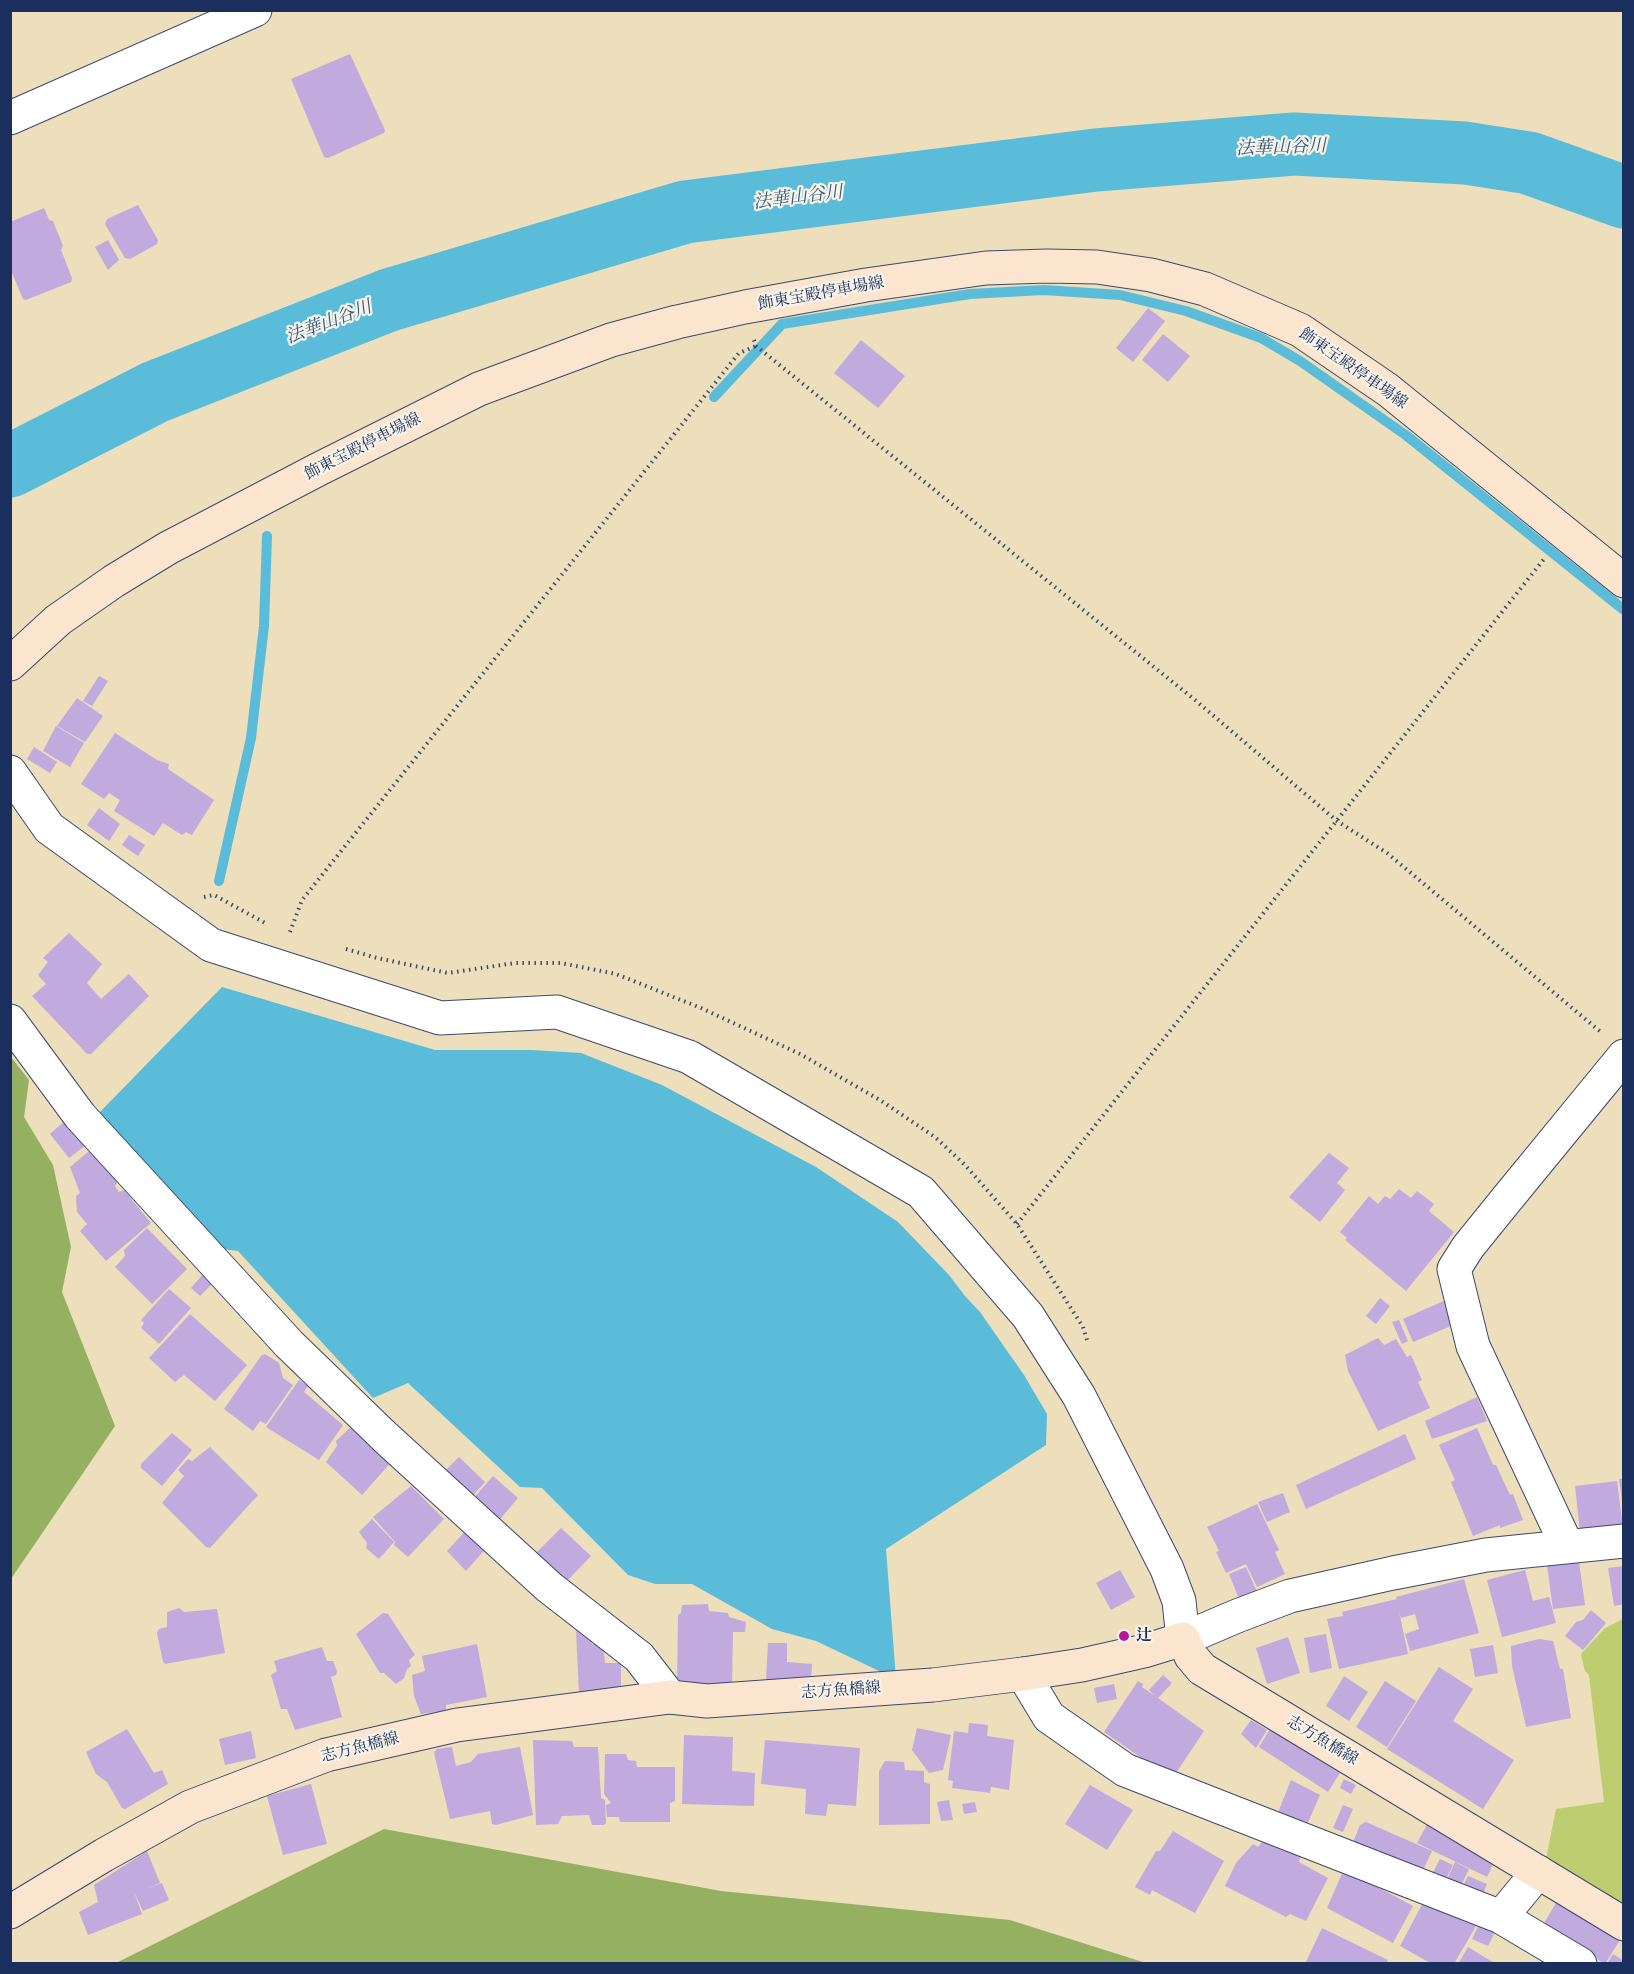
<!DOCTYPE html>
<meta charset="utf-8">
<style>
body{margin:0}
#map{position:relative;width:1634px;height:1974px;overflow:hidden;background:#eddebc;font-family:"IM FELL French Canon",serif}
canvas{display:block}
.frame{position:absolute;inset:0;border:12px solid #1b2f5e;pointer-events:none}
</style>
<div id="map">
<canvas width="1634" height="1974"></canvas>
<div class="frame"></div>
</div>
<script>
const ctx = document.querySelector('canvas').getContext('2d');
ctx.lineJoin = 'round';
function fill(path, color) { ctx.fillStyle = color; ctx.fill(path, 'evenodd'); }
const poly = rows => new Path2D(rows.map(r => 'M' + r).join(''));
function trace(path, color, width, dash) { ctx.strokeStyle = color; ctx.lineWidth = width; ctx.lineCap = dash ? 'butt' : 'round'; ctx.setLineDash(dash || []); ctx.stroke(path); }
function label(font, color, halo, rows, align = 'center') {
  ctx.font = font + ' "IM FELL French Canon","Noto Serif JP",serif'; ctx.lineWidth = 4.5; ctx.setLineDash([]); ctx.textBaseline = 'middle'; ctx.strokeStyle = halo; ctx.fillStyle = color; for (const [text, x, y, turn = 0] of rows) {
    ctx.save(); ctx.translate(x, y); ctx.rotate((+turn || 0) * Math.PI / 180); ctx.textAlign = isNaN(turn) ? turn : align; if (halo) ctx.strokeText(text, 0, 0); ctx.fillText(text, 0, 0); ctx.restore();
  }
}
fill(poly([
 [1623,1619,1623,1908,1546,1859,1556,1809,1604,1802,1589,1675,1585,1671,1581,1654,1605,1628]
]), '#bdcd6f');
fill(poly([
 [11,1057,29,1080,24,1117,53,1165,71,1247,62,1292,115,1426,11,1579],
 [384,1829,721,1891,1010,1920,1146,1963,116,1963]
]), '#96b062');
fill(poly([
 [222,987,435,1050,532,1050,581,1053,662,1085,816,1167,898,1222,949,1275,965,1296,980,1312,1024,1375,1047,1414,1046,1445,886,1549,896,1679,816,1641,772,1629,692,1584,655,1584,628,1575,542,1488,520,1487,408,1383,373,1398,238,1251,216,1248,98,1114]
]), '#5abcd8');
trace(poly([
 [714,397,782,324,970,294,1044,290,1120,295,1186,311,1261,338,1300,361,1407,436,1624,610],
 [219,881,251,738,264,626,267,536]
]), '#5abcd8', 10);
trace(poly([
 [10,466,155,392,389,300,685,212,1096,160,1294,144,1465,153,1529,163,1624,197]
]), '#5abcd8', 63);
fill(poly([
 [350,54,385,130,384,133,328,158,324,157,291,79],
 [138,205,158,240,157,244,130,259,125,258,105,224,107,219],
 [44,208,49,220,53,221,63,246,61,250,72,278,71,282,26,300,23,299,10,268,10,222],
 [108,240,119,260,108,270,95,247],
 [1148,308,1165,321,1133,362,1116,348],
 [1163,334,1190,356,1168,382,1142,360],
 [861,340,905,376,878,408,834,373],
 [99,676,108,681,92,706,83,701],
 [77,698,103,716,85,742,57,726],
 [56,726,84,743,70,767,43,751],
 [115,733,157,760,169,764,168,769,214,800,192,835,186,832,182,835,163,823,154,836,114,811,120,800,109,793,104,799,81,784],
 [34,747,57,762,50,773,27,759],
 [99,808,120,824,109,841,87,825],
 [129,835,145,845,138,856,122,845],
 [69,933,102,964,87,983,101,999,129,974,149,996,91,1054,87,1054,32,996,46,984,38,975,48,962,43,958],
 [66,1120,86,1145,69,1158,50,1134],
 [93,1148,120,1179,115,1186,119,1192,124,1190,151,1223,106,1261,80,1231,87,1224,77,1212,76,1196,80,1193,70,1167],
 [1329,1153,1349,1168,1337,1183,1345,1190,1320,1222,1289,1197],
 [1399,1189,1411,1198,1417,1191,1434,1204,1429,1211,1454,1232,1406,1291,1345,1240,1347,1238,1340,1232,1369,1196,1378,1204,1385,1196,1390,1199],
 [147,1228,187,1269,152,1304,115,1267,125,1256,124,1250],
 [204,1273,214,1282,200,1296,191,1288],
 [169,1289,191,1308,159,1344,141,1328,144,1323,141,1320],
 [1380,1298,1390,1306,1376,1324,1366,1316],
 [1448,1299,1458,1323,1413,1342,1403,1319],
 [190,1314,247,1365,215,1401,184,1375,175,1382,149,1358],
 [1399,1320,1408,1341,1402,1344,1392,1322],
 [1378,1338,1384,1345,1396,1339,1407,1357,1411,1355,1422,1380,1418,1382,1430,1408,1378,1431,1348,1371,1345,1355],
 [265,1354,279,1363,283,1378,293,1385,266,1424,260,1421,253,1431,224,1409,261,1356],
 [299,1380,308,1386,304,1392,343,1425,319,1460,266,1427],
 [1477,1397,1487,1421,1432,1439,1425,1421],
 [353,1425,394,1459,362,1495,326,1462,337,1446,336,1441],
 [1477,1428,1493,1465,1496,1465,1510,1495,1513,1494,1523,1520,1500,1528,1500,1525,1473,1536,1451,1482,1455,1480,1439,1445],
 [172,1433,192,1450,162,1486,141,1468,141,1464],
 [1405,1434,1416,1459,1306,1509,1296,1485],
 [210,1447,258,1495,210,1548,206,1547,162,1503,184,1476,178,1470,188,1459,192,1461],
 [459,1457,485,1482,469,1500,441,1475],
 [493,1476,518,1498,496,1524,471,1501],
 [1619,1479,1624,1479,1624,1500,1622,1500],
 [1617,1481,1623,1528,1580,1531,1575,1486],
 [411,1486,444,1519,408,1557,394,1545,395,1542,373,1517],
 [1283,1493,1290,1512,1267,1522,1258,1502],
 [1257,1504,1279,1550,1275,1552,1285,1574,1257,1587,1246,1564,1226,1573,1216,1552,1219,1551,1207,1527],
 [372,1519,394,1542,379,1559,366,1548,367,1543,359,1532],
 [470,1526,489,1545,466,1571,447,1551],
 [561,1528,591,1556,565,1583,535,1554],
 [1578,1554,1585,1605,1553,1609,1546,1558],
 [1624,1566,1624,1604,1614,1606,1608,1568],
 [1246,1567,1258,1594,1239,1599,1229,1574],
 [1120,1570,1135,1597,1111,1610,1096,1583],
 [1525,1570,1533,1601,1549,1597,1556,1623,1502,1637,1487,1580],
 [1464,1579,1479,1633,1410,1651,1405,1634,1419,1629,1415,1614,1401,1618,1399,1611,1408,1654,1339,1669,1327,1619,1343,1616,1342,1612,1397,1599,1396,1597],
 [708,1604,709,1611,728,1613,729,1617,746,1622,745,1632,733,1632,732,1685,677,1685,678,1615,681,1613,682,1605],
 [179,1608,184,1612,217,1609,225,1653,165,1664,163,1662,157,1633,159,1629,167,1627,167,1612],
 [1591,1610,1606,1623,1583,1650,1565,1636,1576,1622,1583,1620],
 [383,1613,388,1614,415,1655,409,1660,411,1666,407,1669,404,1678,396,1684,384,1673,380,1673,356,1634],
 [590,1629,592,1644,603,1645,605,1663,621,1663,621,1692,579,1694,576,1630],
 [1326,1634,1332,1668,1310,1673,1304,1638],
 [1288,1637,1300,1673,1267,1684,1256,1648],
 [1539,1639,1553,1641,1560,1669,1563,1669,1571,1718,1526,1727,1512,1666,1511,1646],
 [768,1643,787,1643,787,1662,812,1664,811,1684,766,1681],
 [477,1644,487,1697,446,1705,446,1711,421,1714,414,1696,412,1675,425,1671,422,1656],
 [1493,1645,1498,1673,1475,1677,1470,1649],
 [322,1647,327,1661,333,1661,337,1671,336,1675,331,1677,342,1717,295,1730,287,1709,281,1709,271,1675,277,1671,274,1661],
 [1439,1667,1473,1689,1453,1721,1514,1760,1483,1809,1387,1749],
 [1163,1675,1172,1683,1158,1698,1204,1731,1172,1779,1104,1732,1138,1681,1143,1684,1142,1687,1155,1696,1149,1690],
 [1344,1676,1368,1692,1349,1721,1326,1706],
 [1385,1681,1416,1701,1387,1747,1356,1727],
 [1114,1684,1117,1699,1097,1703,1094,1688],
 [1251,1720,1267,1730,1256,1748,1241,1734],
 [969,1723,988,1725,987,1736,1014,1740,1009,1790,991,1787,990,1793,952,1788,953,1781,948,1780,954,1731,968,1733],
 [917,1728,951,1735,943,1770,929,1773,912,1750],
 [127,1729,154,1773,162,1770,168,1784,125,1809,122,1808,107,1782,96,1774,86,1752],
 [1270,1729,1340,1773,1328,1792,1259,1747],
 [251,1731,256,1758,225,1765,219,1739],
 [684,1735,733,1737,732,1771,755,1773,754,1806,682,1804],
 [533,1740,572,1741,574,1747,598,1747,601,1798,605,1800,606,1823,604,1825,592,1825,589,1815,562,1816,558,1824,536,1825],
 [765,1740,860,1748,856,1806,828,1804,826,1816,805,1814,806,1789,761,1784],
 [452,1747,456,1766,471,1762,478,1754,520,1747,533,1815,496,1825,492,1824,490,1811,450,1819,434,1753,437,1749],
 [605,1754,626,1754,628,1760,636,1761,637,1767,675,1767,675,1801,670,1803,670,1822,620,1822,619,1817,607,1817,606,1805,611,1803,604,1794],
 [885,1761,904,1762,905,1770,924,1771,924,1782,930,1784,930,1824,879,1825,879,1771],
 [1344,1779,1356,1785,1351,1794,1340,1788],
 [1291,1780,1320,1795,1306,1827,1277,1815],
 [311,1784,327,1844,283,1855,267,1796],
 [1090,1785,1133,1810,1107,1850,1065,1824],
 [949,1800,953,1820,941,1821,937,1802],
 [975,1802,977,1812,964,1814,962,1804],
 [1343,1805,1353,1809,1343,1832,1333,1828],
 [1366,1822,1432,1851,1420,1877,1351,1847,1360,1825],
 [1428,1823,1493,1864,1487,1877,1417,1843],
 [1173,1831,1224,1861,1195,1913,1152,1890,1150,1895,1135,1887,1156,1851,1160,1851],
 [1262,1842,1277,1847,1282,1842,1302,1851,1299,1862,1328,1878,1306,1921,1290,1914,1286,1917,1225,1886,1236,1863,1253,1844,1258,1847],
 [147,1851,160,1883,147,1889,162,1883,169,1900,143,1911,134,1892,142,1914,88,1935,79,1912,98,1902,94,1885],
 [1440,1859,1453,1865,1444,1883,1431,1876],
 [1455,1862,1469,1869,1460,1888,1446,1882],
 [1344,1869,1413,1906,1393,1943,1327,1908],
 [1468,1876,1487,1884,1481,1898,1461,1890],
 [1425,1899,1476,1926,1454,1964,1432,1964,1400,1946],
 [1557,1901,1620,1940,1605,1964,1543,1925],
 [1482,1918,1498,1926,1488,1946,1472,1939],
 [1322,1928,1388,1960,1386,1964,1305,1964],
 [1468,1947,1496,1964,1458,1964],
 [1613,1954,1624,1961,1624,1964,1607,1964]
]), '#c0aade');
const street = poly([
 [10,118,255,10],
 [10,772,49,828,211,945,440,1018,557,1012,689,1057,921,1192,1028,1316,1079,1396,1167,1569,1179,1601,1183,1639,1237,1616,1290,1596,1393,1573,1486,1555,1624,1541],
 [10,1021,80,1116,289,1344,385,1437,549,1587,639,1657,670,1697],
 [1567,1546,1473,1346,1454,1269,1468,1247,1506,1200,1624,1056],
 [1023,1674,1049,1717,1125,1770,1501,1917,1580,1964],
 [1501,1917,1538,1872]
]);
const secondary = poly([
 [10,664,58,620,114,581,168,548,319,469,479,389,611,340,677,322,745,307,866,285,986,268,1047,266,1097,267,1151,275,1205,289,1300,330,1388,390,1624,581],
 [10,1912,104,1855,190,1807,326,1755,457,1725,670,1697,707,1701,933,1685,1023,1674,1082,1665,1144,1651,1183,1639,1191,1656,1202,1669,1624,1924]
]);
trace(street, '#3a496c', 35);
trace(secondary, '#3a496c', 35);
trace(poly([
 [754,340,756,346,1195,700,1337,821,1387,853,1602,1033],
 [204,897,214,895,267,924],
 [290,932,302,900,739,353,756,346],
 [346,949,377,958,448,973,515,963,561,963,616,974,701,1008,800,1054,880,1100,935,1137,965,1165,1017,1224,1083,1327,1088,1343],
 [1017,1224,1544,559]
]), '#3a496c', 4, [1.5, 4.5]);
trace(street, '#fff', 33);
trace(secondary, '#fce5cf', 33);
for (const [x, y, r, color] of [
 [1124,1636,6,"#b5179e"]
]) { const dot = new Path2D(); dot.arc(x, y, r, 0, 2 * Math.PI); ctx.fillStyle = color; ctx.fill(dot); trace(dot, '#f7f3e8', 2); }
label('16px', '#1b2f5e', '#f7f3e8', [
 ["飾東宝殿停車場線",821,294,-10],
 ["飾東宝殿停車場線",1353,369,35],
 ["飾東宝殿停車場線",363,447,-27],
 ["志方魚橋線",841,1691,-4],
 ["志方魚橋線",1322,1741,31],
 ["志方魚橋線",360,1748,-14]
]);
label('bold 16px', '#1b2f5e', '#f7f3e8', [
 ["辻",1136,1636]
], 'left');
label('italic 18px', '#2e5983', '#f7f3e8', [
 ["法華山谷川",1281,148,-2],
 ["法華山谷川",798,198,-7],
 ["法華山谷川",329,323,-21]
]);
</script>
